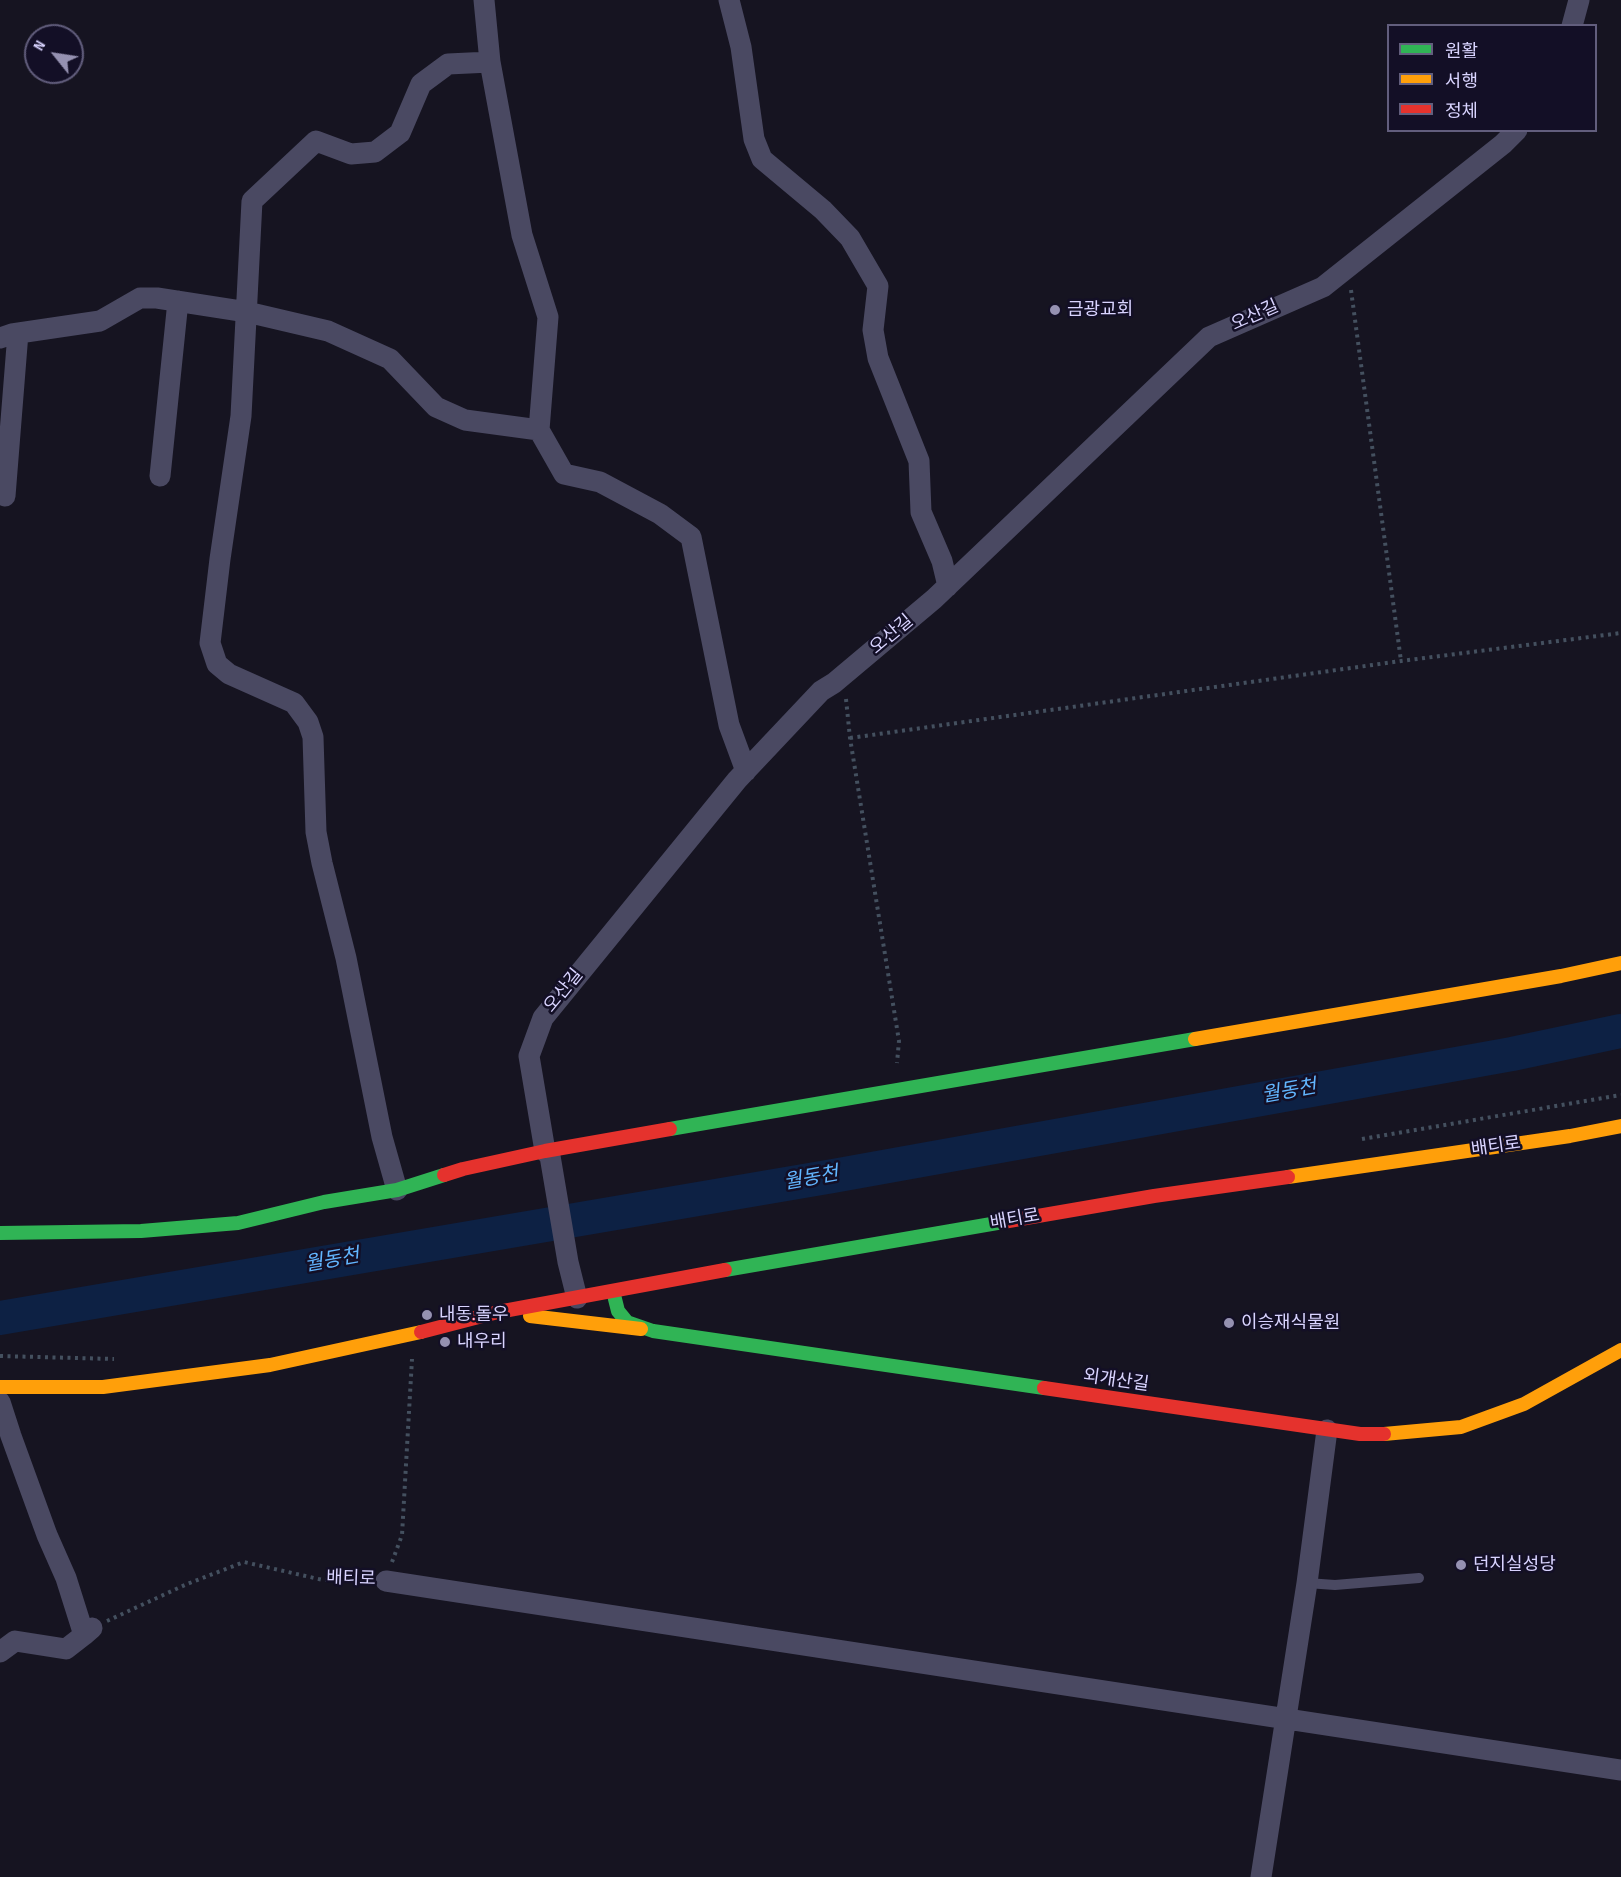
<!DOCTYPE html>
<meta charset="utf-8">
<style>
body{margin:0}
#map{position:relative;width:1621px;height:1877px;overflow:hidden;background:#161421;font-family:"Sofia Sans Condensed","Noto Sans KR",sans-serif}
canvas{display:block}
.legend{position:absolute;left:1387px;top:24px;width:210px;height:108px;box-sizing:border-box;background:#130f26;border:2px solid #625e7d;margin:0;padding:8px 10px;list-style:none;font-size:18px;color:#d9d4ff}
.legend li{display:flex;align-items:center;gap:12px;height:30px}
.legend b{width:30px;border:2px solid #625e7d}
.north{position:absolute;left:24px;top:24px;width:60px;height:60px;box-sizing:border-box;background:#130f26;border:2px solid #625e7d;border-radius:50%;rotate:300deg;font-size:16px;font-weight:700;line-height:24px;text-align:center;color:#d9d4ff}
.north::after{content:'';display:block;margin:auto;width:21px;height:27px;background:#9591b1;clip-path:polygon(50% 0,100% 100%,50% 72%,0 100%)}
</style>
<div id="map">
<canvas width="1621" height="1877"></canvas>
<ul class="legend">
<li><b style="height:8px;background:#30b455"></b>원활</li>
<li><b style="height:8px;background:#ff9f0a"></b>서행</li>
<li><b style="height:8px;background:#e5322d"></b>정체</li>
</ul>
<div class="north">N</div>
</div>
<script>
const ctx = document.querySelector('canvas').getContext('2d');
ctx.lineJoin = 'round';
const poly = rows => new Path2D(rows.map(r => 'M' + r).join(''));
function trace(path, color, width, dash) { ctx.strokeStyle = color; ctx.lineWidth = width; ctx.lineCap = dash ? 'butt' : 'round'; ctx.setLineDash(dash || []); ctx.stroke(path); }
function label(font, color, halo, rows, align = 'center') {
  ctx.font = font + ' "Sofia Sans Condensed","Noto Sans KR",sans-serif'; ctx.lineWidth = 5; ctx.setLineDash([]); ctx.textBaseline = 'middle'; ctx.strokeStyle = halo; ctx.fillStyle = color; for (const [text, x, y, turn = 0] of rows) {
    ctx.save(); ctx.translate(x, y); ctx.rotate((+turn || 0) * Math.PI / 180); ctx.textAlign = isNaN(turn) ? turn : align; if (halo) ctx.strokeText(text, 0, 0); ctx.fillText(text, 0, 0); ctx.restore();
  }
}
trace(poly([
 [0,1318,833,1176,1512,1054,1621,1031]
]), '#0d2144', 34);
trace(poly([
 [1351,290,1401,661],
 [846,699,850,738,899,1041,897,1063],
 [850,738,1401,661,1621,633],
 [1362,1139,1621,1095],
 [0,1356,114,1359],
 [392,1562,402,1535,412,1359],
 [107,1621,187,1584,244,1562,323,1580,368,1580]
]), '#44505f', 4, [3, 4.5]);
trace(poly([
 [1307,1583,1335,1585,1419,1578]
]), '#4a4962', 10);
trace(poly([
 [484,0,490,62,522,235,548,317,539,430,564,474,600,482,660,514,691,537,729,725,746,771],
 [729,0,741,47,754,139,762,159,823,210,850,238,878,286,873,330,878,358,919,461,921,512,942,561,948,586],
 [1572,26,1579,0],
 [0,338,12,334,100,321,140,298,157,298,247,312,328,331,390,359,436,407,465,420,539,430],
 [160,476,178,301],
 [5,496,18,333],
 [397,1190,382,1137,346,958,322,863,316,832,313,737,308,722,294,703,229,674,217,664,210,643,220,559,241,416,252,201,316,141,351,154,375,152,400,133,421,84,448,64,490,62],
 [577,1298,568,1262,550,1156,545,1151,529,1056,543,1018,737,780,821,691,834,683,934,599,1209,337,1323,287,1503,144,1517,130],
 [0,1402,11,1436,47,1535,66,1578,84,1635,92,1628],
 [386,1581,1621,1770],
 [0,1652,15,1641,66,1649,84,1635],
 [1261,1877,1307,1583,1327,1430]
]), '#4a4962', 21);
trace(poly([
 [670,1129,1195,1039],
 [0,1233,141,1231,238,1223,324,1202,397,1190,444,1175],
 [725,1270,1003,1222],
 [613,1291,618,1311,627,1322,653,1331,1044,1388]
]), '#30b455', 14);
trace(poly([
 [1195,1039,1561,976,1621,963],
 [1288,1177,1570,1136,1621,1126],
 [530,1316,641,1329],
 [0,1387,103,1387,270,1365,421,1332],
 [1384,1434,1461,1427,1524,1404,1621,1350]
]), '#ff9f0a', 14);
trace(poly([
 [444,1175,463,1169,545,1151,670,1129],
 [1003,1222,1154,1196,1288,1177],
 [421,1332,498,1312,725,1270],
 [1044,1388,1360,1434,1384,1434]
]), '#e5322d', 14);
for (const [x, y, r, color] of [
 [1055,310,6,"#9591b1"],
 [427,1315,6,"#9591b1"],
 [1229,1323,6,"#9591b1"],
 [445,1342,6,"#9591b1"],
 [1461,1565,6,"#9591b1"]
]) { const dot = new Path2D(); dot.arc(x, y, r, 0, 2 * Math.PI); ctx.fillStyle = color; ctx.fill(dot); trace(dot, '#130f26', 2); }
label('18px', '#d9d4ff', '#130f26', [
 ["금광교회",1067,310],
 ["내동.돌우",439,1315],
 ["이승재식물원",1241,1323],
 ["내우리",457,1342],
 ["던지실성당",1473,1565]
], 'left');
label('18px', '#d9d4ff', '#130f26', [
 ["오산길",1255,316,-24],
 ["오산길",892,635,-40],
 ["오산길",564,991,-51],
 ["배티로",1496,1147,-8],
 ["배티로",1015,1220,-10],
 ["외개산길",1116,1381,8],
 ["배티로",351,1579,2]
]);
label('italic 20px', '#62b6ff', '#130f26', [
 ["월동천",1289,1092,-10],
 ["월동천",811,1179,-10],
 ["월동천",332,1261,-10]
]);
</script>
